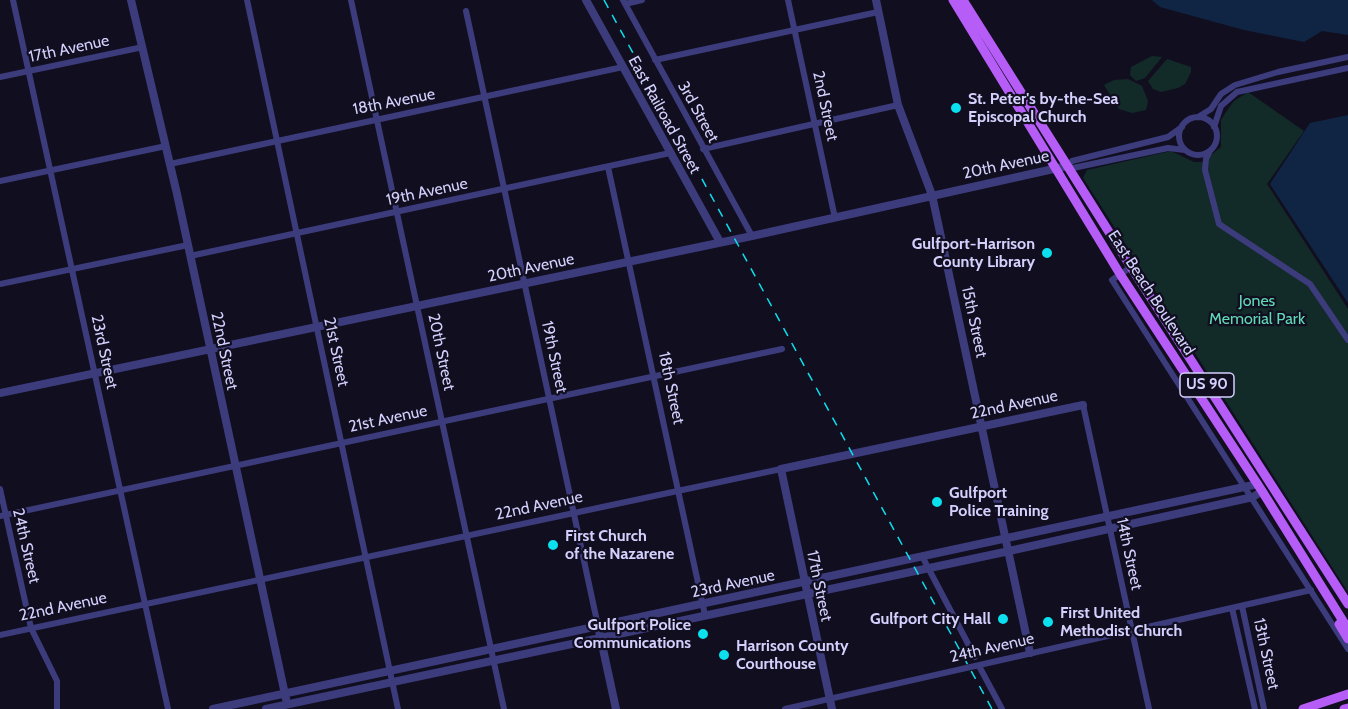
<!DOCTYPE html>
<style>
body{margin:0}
canvas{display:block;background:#110e20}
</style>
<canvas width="1348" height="709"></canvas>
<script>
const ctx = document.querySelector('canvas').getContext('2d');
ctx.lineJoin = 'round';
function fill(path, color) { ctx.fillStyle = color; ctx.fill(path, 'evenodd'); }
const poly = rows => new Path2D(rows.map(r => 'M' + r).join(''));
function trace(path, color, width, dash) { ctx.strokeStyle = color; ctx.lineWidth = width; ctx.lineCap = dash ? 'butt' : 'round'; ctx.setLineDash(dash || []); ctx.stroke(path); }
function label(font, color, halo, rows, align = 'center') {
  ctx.font = font + ' Cabin,sans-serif'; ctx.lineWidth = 4.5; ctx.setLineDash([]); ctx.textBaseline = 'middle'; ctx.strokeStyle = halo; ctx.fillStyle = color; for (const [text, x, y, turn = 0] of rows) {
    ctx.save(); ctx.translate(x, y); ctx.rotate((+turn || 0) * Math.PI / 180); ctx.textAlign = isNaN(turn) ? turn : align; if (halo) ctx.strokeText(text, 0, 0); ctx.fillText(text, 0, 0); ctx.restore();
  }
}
fill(poly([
 [1152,56,1162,57,1145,78,1136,81,1130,75,1131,67],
 [1167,59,1191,67,1191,72,1185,84,1178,88,1161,92,1153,89,1148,81],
 [1128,79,1142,86,1148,101,1146,110,1132,113,1119,109,1104,85,1114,80],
 [1248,92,1304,131,1267,184,1348,309,1348,592,1083,178,1087,170,1171,151,1194,162,1202,162,1221,147,1221,120,1226,112,1234,101]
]), '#122a28');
fill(poly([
 [1152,0,1348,0,1348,35,1322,31,1304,42,1244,30,1160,7],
 [1348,115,1348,303,1270,184,1310,123]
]), '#102543');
trace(poly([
 [13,0,168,709],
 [247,0,398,709],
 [351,0,504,709],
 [623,0,752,236],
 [788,0,835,218],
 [625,4,642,0],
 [466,11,598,626],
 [655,60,878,12],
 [0,77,143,47],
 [1198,117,1211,109,1221,94,1235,85,1278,72,1348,57],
 '1179 136a19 19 0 1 1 38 0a19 19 0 1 1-38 0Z',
 [1214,127,1221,106,1237,92,1348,68],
 [703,149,898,105],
 [1210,151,1206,159,1205,170,1219,224,1310,284,1348,340],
 [170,164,623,67],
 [1067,166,1072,161,1168,137,1182,127],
 [1067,166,1073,168,1168,148,1185,150],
 [608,167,705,615],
 [0,181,166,146],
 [190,256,670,153],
 [1131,267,1112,280,1348,649],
 [0,284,188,245],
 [1083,405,1149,709],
 [0,489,31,628,57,681,57,709],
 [0,516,782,349],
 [923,558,975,657],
 [1242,606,1264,709],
 [1232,608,1255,709],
 [0,635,781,469],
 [979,666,1002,709],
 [785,709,1311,590]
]), '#3c3c7d', 6);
trace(poly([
 [131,0,177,194,286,699],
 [586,0,720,242],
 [876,0,898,105,932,195,1030,653],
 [0,393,752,236,1067,166],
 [598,626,616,709],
 [213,709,1258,484],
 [266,709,1000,553,1253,497,1262,491],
 [832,709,781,469,1083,405]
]), '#3c3c7d', 8);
trace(poly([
 [953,0,1120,274,1262,491,1348,629],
 [963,0,1131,267,1348,604],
 [1339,624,1348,639],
 [1303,709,1348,694],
 [1344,709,1348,708]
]), '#b75df7', 9);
trace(poly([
 [604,0,992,709]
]), '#0cdfed', 1.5, [9, 8]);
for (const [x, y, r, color] of [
 [956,108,6,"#0cdfed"],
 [1047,253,6,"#0cdfed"],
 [937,502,6,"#0cdfed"],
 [553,545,6,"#0cdfed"],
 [1003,619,6,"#0cdfed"],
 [1048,622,6,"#0cdfed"],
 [703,634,6,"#0cdfed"],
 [724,655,6,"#0cdfed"]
]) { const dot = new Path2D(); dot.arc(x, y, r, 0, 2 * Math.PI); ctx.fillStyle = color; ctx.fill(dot); trace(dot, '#110e20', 2); }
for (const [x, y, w] of [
 [1207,385,54]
]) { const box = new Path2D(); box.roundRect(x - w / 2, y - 12, w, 24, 4.5); ctx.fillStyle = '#110e20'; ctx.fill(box); trace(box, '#d3d0fd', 1.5); }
label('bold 15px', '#d3d0fd', null, [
 ["US 90",1207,385]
]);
label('16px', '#d3d0fd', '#110e20', [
 ["17th Avenue",69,49,-12],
 ["18th Avenue",394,102,-11],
 ["2nd Street",825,106,78],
 ["3rd Street",698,112,61],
 ["East Railroad Street",664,115,61],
 ["20th Avenue",1006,165,-12],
 ["19th Avenue",427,192,-12],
 ["20th Avenue",531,268,-12],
 ["East Beach Boulevard",1151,293,57],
 ["15th Street",974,322,78],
 ["22nd Street",224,351,78],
 ["23rd Street",104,352,78],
 ["21st Street",336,352,78],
 ["20th Street",441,352,78],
 ["19th Street",554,357,78],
 ["18th Street",671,388,78],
 ["22nd Avenue",1014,405,-12],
 ["21st Avenue",388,419,-12],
 ["22nd Avenue",539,506,-12],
 ["24th Street",26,546,77],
 ["14th Street",1129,554,78],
 ["23rd Avenue",733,584,-12],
 ["17th Street",819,586,78],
 ["22nd Avenue",63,607,-12],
 ["24th Avenue",992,648,-13],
 ["13th Street",1266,654,78]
]);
label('bold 16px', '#d3d0fd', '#110e20', [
 ["St. Peter's by-the-Sea",968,99],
 ["Episcopal Church",968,117],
 ["Gulfport-Harrison",1035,244,"right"],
 ["County Library",1035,262,"right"],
 ["Gulfport",949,493],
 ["Police Training",949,511],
 ["First Church",565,536],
 ["of the Nazarene",565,554],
 ["First United",1060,613],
 ["Methodist Church",1060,631],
 ["Gulfport City Hall",991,619,"right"],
 ["Gulfport Police",691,625,"right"],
 ["Communications",691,643,"right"],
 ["Harrison County",736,646],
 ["Courthouse",736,664]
], 'left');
label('16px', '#60d9b6', '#110e20', [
 ["Jones",1257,301],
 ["Memorial Park",1257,319]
]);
</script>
